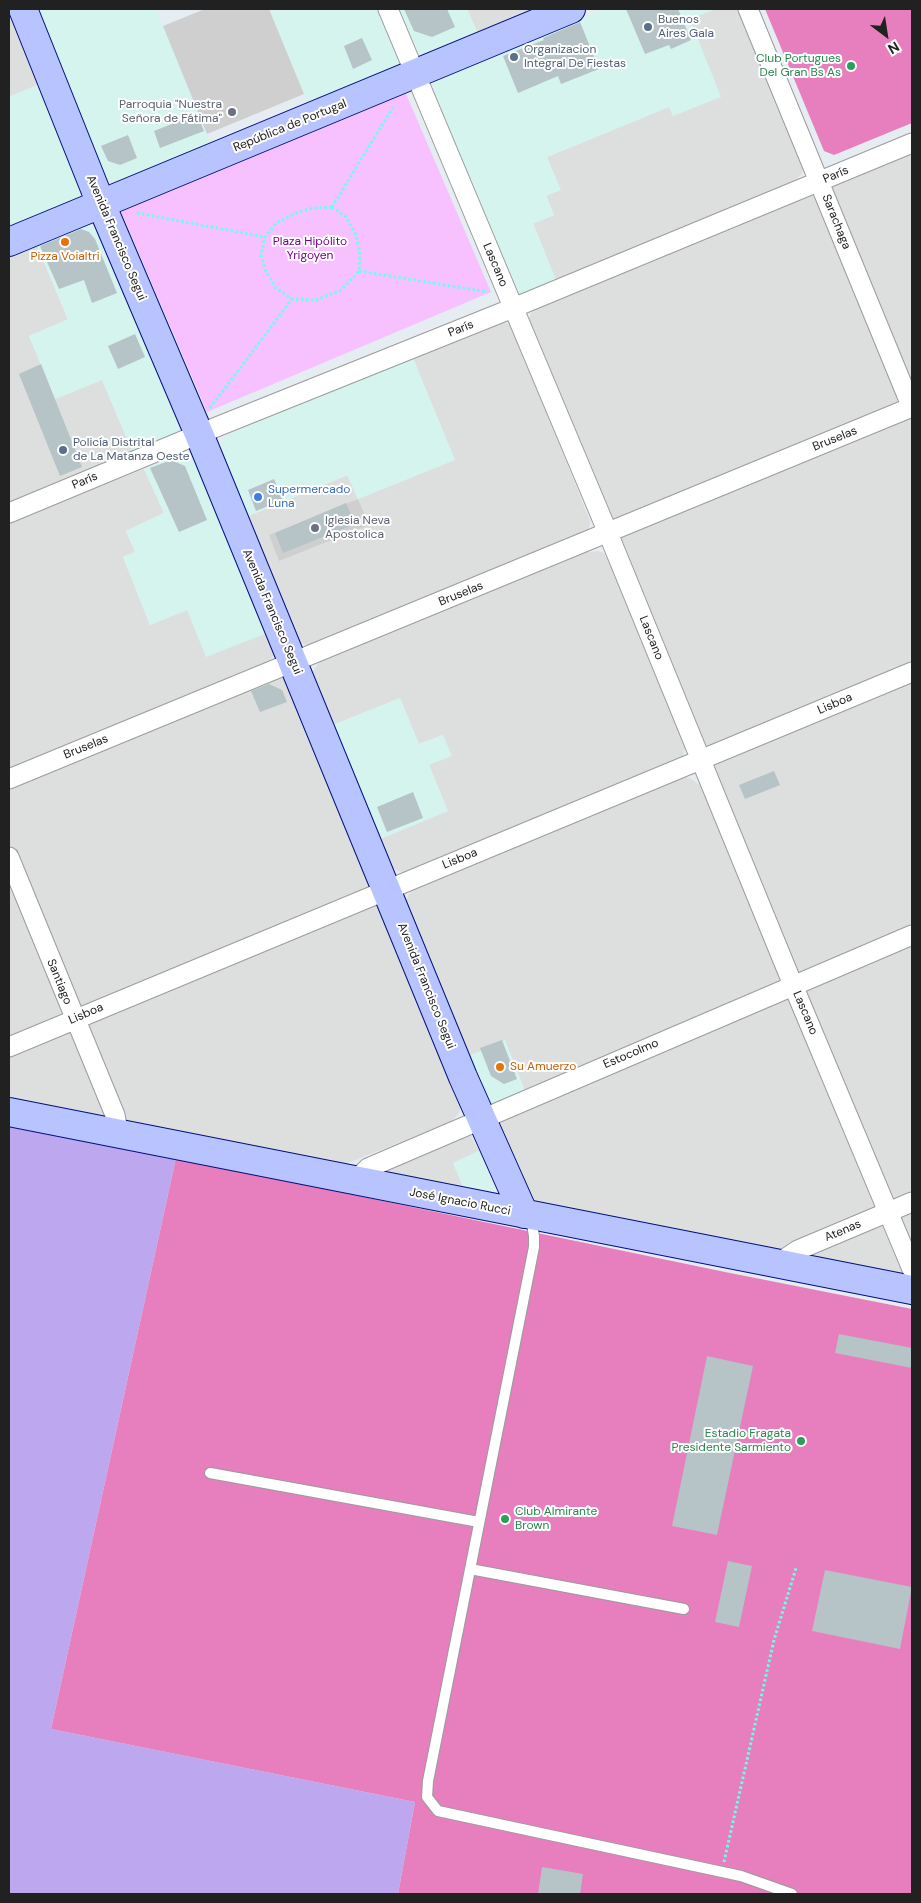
<!DOCTYPE html>
<meta charset="utf-8">
<style>
body{margin:0}
#map{position:relative;width:921px;height:1903px;overflow:hidden;background:#e6edf2;font-family:"DM Sans",sans-serif}
canvas{display:block}
.frame{position:absolute;inset:0;border:10px solid #212121;pointer-events:none}
.north{position:absolute;left:861px;top:10px;width:50px;height:50px;-webkit-text-stroke:4px #fff;paint-order:stroke;rotate:149deg;font-size:14px;font-weight:700;line-height:20px;text-align:center;color:#212121}
.north::after{content:'';display:block;margin:auto;width:18px;height:22px;background:#212121;clip-path:polygon(50% 0,100% 100%,50% 72%,0 100%)}
</style>
<div id="map">
<canvas width="921" height="1903"></canvas>
<div class="frame"></div>
<div class="north">N</div>
</div>
<script>
const ctx = document.querySelector('canvas').getContext('2d');
ctx.lineJoin = 'round';
function fill(path, color) { ctx.fillStyle = color; ctx.fill(path, 'evenodd'); }
const poly = rows => new Path2D(rows.map(r => 'M' + r).join(''));
function trace(path, color, width, dash) { ctx.strokeStyle = color; ctx.lineWidth = width; ctx.lineCap = dash ? 'butt' : 'round'; ctx.setLineDash(dash || []); ctx.stroke(path); }
function label(font, color, halo, rows, align = 'center') {
  ctx.font = font + ' "DM Sans",sans-serif'; ctx.lineWidth = 4; ctx.setLineDash([]); ctx.textBaseline = 'middle'; ctx.strokeStyle = halo; ctx.fillStyle = color; for (const [text, x, y, turn = 0] of rows) {
    ctx.save(); ctx.translate(x, y); ctx.rotate((+turn || 0) * Math.PI / 180); ctx.textAlign = isNaN(turn) ? turn : align; if (halo) ctx.strokeText(text, 0, 0); ctx.fillText(text, 0, 0); ctx.restore();
  }
}
fill(poly([
 [9,9,40,84,9,97],
 [467,9,541,9,478,34],
 [715,9,738,9,803,166,802,174,792,183,556,280,533,223,554,215,546,195,547,157,669,107,673,116,690,19],
 [912,150,912,1283,533,1205,499,1125,502,1119,802,991,528,320,531,313,537,305],
 [36,243,68,320,29,336,55,399,102,380,134,455,9,505,9,254],
 [500,322,509,324,514,331,590,521,589,529,583,534,310,646,300,643,294,635,246,517,348,475,358,499,454,460,413,358],
 [144,469,164,513,126,531,135,552,123,557,150,625,187,610,270,632,275,646,274,655,269,662,9,770,9,522],
 [598,551,604,553,609,560,686,745,683,757,413,871,402,872,395,870,390,864,380,839,447,811,429,765,443,735,419,744,400,698,333,725,313,678,313,671,317,665,324,659,587,552],
 [271,678,283,678,290,686,461,1101,460,1110,457,1116,449,1123,338,1167,9,1106,9,784],
 [682,777,690,778,701,786,780,976,776,984,525,1091,505,1041,467,1057,408,910,406,900,409,894,416,886],
 [470,1134,479,1151,453,1163,468,1198,385,1173,386,1168]
]), '#dddfde');
fill(poly([
 [35,9,156,9,211,144,115,183,109,180,105,176],
 [269,9,377,9,399,59,398,66,393,71,308,104],
 [399,9,467,9,478,34,425,56,418,53],
 [604,9,715,9,690,19,721,97,673,116,669,107,547,157,561,190,546,196,554,215,533,224,556,280,523,294,516,292,433,97,432,89,436,81,445,75],
 [40,84,83,190,79,199,9,228,9,97],
 [87,224,97,231,179,419,180,428,175,438,134,455,102,380,55,399,29,336,68,319,36,243],
 [413,358,455,460,358,499,347,475,246,517,218,448,226,435],
 [181,454,193,455,270,632,206,657,187,610,150,625,123,557,135,552,126,531,164,513,144,469],
 [400,698,419,744,443,735,452,756,429,765,448,811,380,839,333,725],
 [505,1040,525,1091,494,1103,490,1103,486,1101,467,1057],
 [479,1151,499,1198,468,1198,453,1163]
]), '#d5f4ee');
fill(poly([
 [205,9,269,9,304,94,207,134,163,26],
 [358,499,369,525,279,561,269,535]
]), '#cfcfcf');
fill(poly([
 [9,1125,176,1158,51,1729,415,1802,398,1894,9,1894]
]), '#bda8f0');
fill(poly([
 [404,89,491,292,207,412,120,209]
]), '#f6c1fe');
fill(poly([
 [765,9,912,9,912,123,834,155,824,151],
 [176,1158,725,1272,912,1309,912,1894,398,1894,415,1802,51,1729]
]), '#e77ebe');
fill(poly([
 [404,9,447,9,455,27,432,37,414,31],
 [626,9,678,9,691,40,671,49,669,45,645,54],
 [580,22,599,69,561,84,558,76,518,93,503,56,544,40,543,38],
 [362,38,372,60,353,69,344,46],
 [197,114,204,131,160,148,154,131],
 [128,135,137,158,120,165,108,161,101,146],
 [81,229,89,232,95,239,117,293,92,303,84,280,59,289,40,246],
 [135,334,145,357,118,369,108,346],
 [41,364,82,467,60,476,19,374],
 [171,460,185,466,207,520,179,532,150,468],
 [274,479,283,500,256,511,248,490],
 [346,503,355,524,283,553,275,533],
 [269,684,282,690,287,702,260,712,251,691],
 [774,771,780,785,745,799,739,785],
 [413,792,423,818,387,832,377,807],
 [502,1040,517,1079,504,1084,491,1076,480,1048],
 [839,1334,912,1348,912,1368,835,1353],
 [707,1356,753,1366,717,1535,672,1526],
 [728,1561,752,1566,739,1627,715,1622],
 [825,1570,912,1587,900,1649,812,1631],
 [542,1867,583,1874,580,1894,538,1894]
]), '#b6c3c7');
const lane = poly([
 [526,1217,532,1224,534,1236,534,1247,428,1781,427,1797,438,1811,741,1876,792,1894],
 [210,1473,479,1522],
 [470,1569,684,1609]
]);
const street = poly([
 [388,9,608,533,793,985,912,1269],
 [748,9,912,408],
 [9,513,199,434,513,308,912,143],
 [9,779,912,407],
 [9,857,115,1115,119,1135],
 [9,1047,912,672],
 [355,1181,368,1168,912,935],
 [777,1264,798,1250,912,1202]
]);
const secondary = poly([
 [23,9,101,204,199,434,463,1077,524,1214],
 [9,242,571,9],
 [9,1112,912,1290]
]);
trace(lane, '#9b9b9b', 12);
trace(street, '#9b9b9b', 21);
trace(secondary, '#000f7f', 30);
trace(poly([
 [332,207,346,217,356,235,360,254,359,271,341,290,316,300,292,299,276,288,266,271,261,255,265,237,276,223,296,213,313,208,332,207],
 [332,207,393,107],
 [137,213,265,237],
 [359,271,488,292],
 [210,408,292,299],
 [724,1862,774,1640,796,1568]
]), '#6affed', 3, [2.5, 2.5]);
trace(lane, '#fff', 10);
trace(street, '#fff', 19);
trace(secondary, '#b7c4ff', 28);
for (const [x, y, r, color] of [
 [648,27,5,"#5c6f8a"],
 [514,57,5,"#5c6f8a"],
 [851,66,5,"#2e9e5b"],
 [232,112,5,"#6b7280"],
 [65,242,5,"#e8710a"],
 [63,450,5,"#5c6f8a"],
 [258,497,5,"#3f7fe0"],
 [315,528,5,"#6b7280"],
 [500,1067,5,"#e8710a"],
 [801,1441,5,"#2e9e5b"],
 [505,1519,5,"#2e9e5b"]
]) { const dot = new Path2D(); dot.arc(x, y, r, 0, 2 * Math.PI); ctx.fillStyle = color; ctx.fill(dot); trace(dot, '#fff', 2); }
label('12px', '#4e5e75', '#fff', [
 ["Buenos",658,20],
 ["Aires Gala",658,34],
 ["Organizacion",524,50],
 ["Integral De Fiestas",524,64],
 ["Policía Distrital",73,443],
 ["de La Matanza Oeste",73,457]
], 'left');
label('12px', '#27864d', '#fff', [
 ["Club Portugues",841,59],
 ["Del Gran Bs As",841,73],
 ["Estadio Fragata",791,1434],
 ["Presidente Sarmiento",791,1448],
 ["Club Almirante",515,1512,"left"],
 ["Brown",515,1526,"left"]
], 'right');
label('12px', '#5b616d', '#fff', [
 ["Parroquia \"Nuestra",222,105],
 ["Señora de Fátima\"",222,119],
 ["Iglesia Neva",325,521,"left"],
 ["Apostolica",325,535,"left"]
], 'right');
label('12px', '#212121', '#fff', [
 ["República de Portugal",290,126,-22],
 ["París",836,175,-23],
 ["Sarachaga",836,222,68],
 ["Avenida Francisco Segui",116,238,67],
 ["Lascano",495,265,67],
 ["París",461,329,-22],
 ["Bruselas",835,439,-22],
 ["París",85,481,-23],
 ["Bruselas",461,594,-22],
 ["Avenida Francisco Segui",272,612,67],
 ["Lascano",651,638,68],
 ["Lisboa",835,704,-23],
 ["Bruselas",86,747,-22],
 ["Lisboa",460,859,-22],
 ["Santiago",59,982,68],
 ["Avenida Francisco Segui",426,986,68],
 ["Lascano",805,1013,67],
 ["Lisboa",86,1014,-23],
 ["Estocolmo",631,1054,-23],
 ["José Ignacio Rucci",460,1202,11],
 ["Atenas",843,1231,-23]
]);
label('12px', '#79018c', '#fff', [
 ["Plaza Hipólito",310,242],
 ["Yrigoyen",310,256]
]);
label('12px', '#c56008', '#fff', [
 ["Pizza Voialtri",65,257],
 ["Su Amuerzo",510,1067,"left"]
]);
label('12px', '#366cbe', '#fff', [
 ["Supermercado",268,490],
 ["Luna",268,504]
], 'left');
</script>
